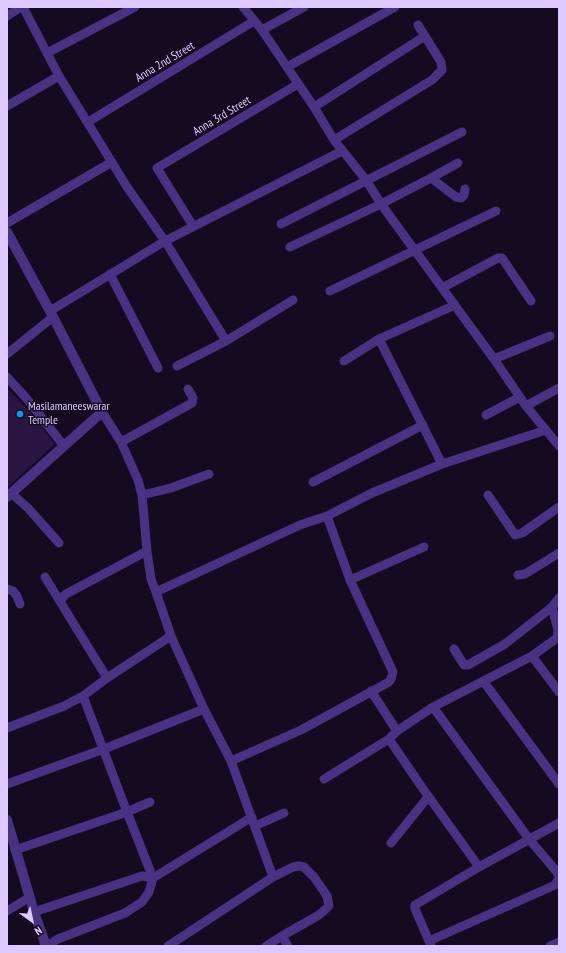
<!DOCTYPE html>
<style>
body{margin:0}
#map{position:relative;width:566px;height:953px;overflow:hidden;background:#140b20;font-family:"PT Sans Narrow",sans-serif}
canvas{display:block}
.frame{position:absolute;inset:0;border:8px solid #ddc9ff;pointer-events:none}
.north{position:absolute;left:12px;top:901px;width:40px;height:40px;-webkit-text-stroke:3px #140b20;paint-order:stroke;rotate:147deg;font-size:11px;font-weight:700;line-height:16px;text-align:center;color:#ddc9ff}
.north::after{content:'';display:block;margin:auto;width:14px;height:18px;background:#ddc9ff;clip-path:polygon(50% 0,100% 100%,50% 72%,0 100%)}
</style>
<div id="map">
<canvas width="566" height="953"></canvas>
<div class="frame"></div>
<div class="north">N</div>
</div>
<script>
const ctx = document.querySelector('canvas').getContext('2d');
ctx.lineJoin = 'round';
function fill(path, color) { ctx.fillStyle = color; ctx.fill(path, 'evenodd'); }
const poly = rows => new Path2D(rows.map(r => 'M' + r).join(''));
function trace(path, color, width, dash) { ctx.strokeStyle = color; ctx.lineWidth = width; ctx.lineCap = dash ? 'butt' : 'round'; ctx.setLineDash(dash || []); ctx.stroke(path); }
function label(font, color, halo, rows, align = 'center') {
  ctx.font = font + ' "PT Sans Narrow",sans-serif'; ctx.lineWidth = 3; ctx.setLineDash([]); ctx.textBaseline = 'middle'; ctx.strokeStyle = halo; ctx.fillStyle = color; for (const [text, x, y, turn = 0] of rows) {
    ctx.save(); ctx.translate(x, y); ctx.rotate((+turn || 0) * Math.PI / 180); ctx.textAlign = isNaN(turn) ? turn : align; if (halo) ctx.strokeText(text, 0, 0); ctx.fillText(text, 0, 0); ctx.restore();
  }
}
fill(poly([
 [7,388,28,410,55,444,7,488]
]), '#2a1542');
trace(poly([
 [23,7,59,76,127,187,165,241,342,151],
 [243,7,262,30,314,107,334,140,366,180,381,204,494,359,526,406,559,446],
 [7,16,21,7],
 [262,30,304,7],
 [47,53,135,7],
 [287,67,395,7],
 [7,106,59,76],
 [314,107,425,36],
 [88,122,254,21],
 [334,140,432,80,442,70,441,62,418,25],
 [431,178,458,163],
 [7,223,112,162],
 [281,224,462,132],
 [193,226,157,168,298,84],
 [290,247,381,204,431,178,456,197,461,198,464,195,465,189],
 [110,274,158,368],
 [442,288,498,258,502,258,531,301],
 [330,291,496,211],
 [50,311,165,241,226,341],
 [379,339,442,464],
 [7,354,53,317],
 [494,359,550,336],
 [344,361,379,339,455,305],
 [177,366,226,341,293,300],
 [7,377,27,399,64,446],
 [526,406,559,388],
 [486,415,520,397],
 [121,442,192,403,193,398,188,389],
 [313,482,423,425],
 [11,493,28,508,59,543],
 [142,495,171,488,209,474],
 [488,495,515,535,522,533,559,507],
 [327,516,350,580],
 [147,551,151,579,156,592],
 [518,575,525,574,559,553],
 [7,589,13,591,17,596,20,604],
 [61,602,62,598,66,594,147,551,142,495,138,480,121,442,102,412],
 [171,636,156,592,300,525,327,516,372,493,442,464,546,430],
 [454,649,464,665,468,665,505,644,552,607,559,598],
 [532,656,557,638,558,630,552,607],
 [107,678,171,636,204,709,231,761,301,730,389,682,391,679,393,672,350,580,424,547],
 [484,682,559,784],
 [371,691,397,731],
 [559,692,532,656,433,707,397,731,389,739,421,786,479,867,559,823],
 [7,728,64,706,83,696,107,678,45,577],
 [231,761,273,877],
 [324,779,389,739],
 [7,784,104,749,204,709],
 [255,826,284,813],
 [391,843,428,797],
 [15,850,127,812,83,696],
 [7,911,30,897],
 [34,912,142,876,153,878,252,817],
 [282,936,288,946],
 [429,941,415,909,415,905,479,867],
 [50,946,53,942,58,939,125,913,142,902,149,892,153,878,127,812,150,802],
 [168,946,273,877,293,867,299,866,304,867,314,877,327,896,329,906,319,915,282,936,266,946],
 [431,946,429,941,555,885,559,878,557,872,529,839,433,707],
 [550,946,559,942]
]), '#493183', 9);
trace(poly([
 [7,232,50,311,102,412,7,497],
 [7,820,34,912,46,946]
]), '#493183', 10);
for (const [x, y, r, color] of [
 [20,414,4,"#009ef4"]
]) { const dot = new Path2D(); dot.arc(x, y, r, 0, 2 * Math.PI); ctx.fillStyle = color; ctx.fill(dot); trace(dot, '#140b20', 1.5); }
label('12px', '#ddc9ff', '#140b20', [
 ["Anna 2nd Street",165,62,-31],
 ["Anna 3rd Street",222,116,-31]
]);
label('12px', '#ddc9ff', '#140b20', [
 ["Masilamaneeswarar",28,407],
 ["Temple",28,421]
], 'left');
</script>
